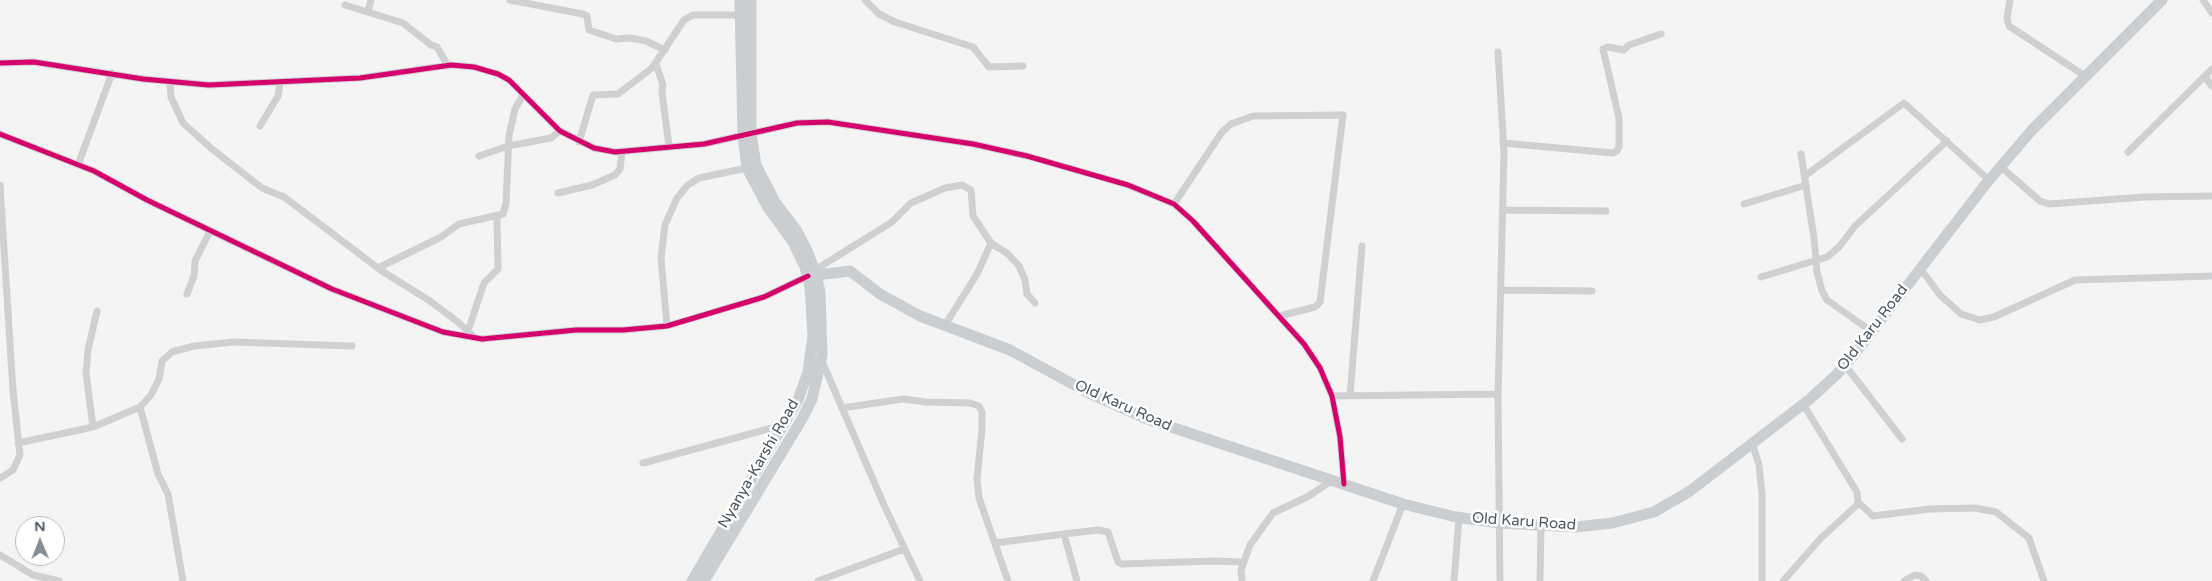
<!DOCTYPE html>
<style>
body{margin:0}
#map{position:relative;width:2212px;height:581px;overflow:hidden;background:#f4f4f4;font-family:"Varela Round",sans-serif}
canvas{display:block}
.north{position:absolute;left:15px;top:516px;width:50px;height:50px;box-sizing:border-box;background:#fff;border:1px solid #b7bbc0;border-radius:50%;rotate:359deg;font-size:14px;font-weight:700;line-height:20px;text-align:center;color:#4a5661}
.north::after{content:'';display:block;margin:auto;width:18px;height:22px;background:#868d94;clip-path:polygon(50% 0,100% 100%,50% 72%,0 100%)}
</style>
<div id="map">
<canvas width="2212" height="581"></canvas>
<div class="north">N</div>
</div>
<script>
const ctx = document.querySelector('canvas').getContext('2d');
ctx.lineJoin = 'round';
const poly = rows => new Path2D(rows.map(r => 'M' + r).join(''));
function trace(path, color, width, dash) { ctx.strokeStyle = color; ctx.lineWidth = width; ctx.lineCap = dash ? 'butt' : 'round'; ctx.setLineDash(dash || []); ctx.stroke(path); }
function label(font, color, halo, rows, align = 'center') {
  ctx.font = font + ' "Varela Round",sans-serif'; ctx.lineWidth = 5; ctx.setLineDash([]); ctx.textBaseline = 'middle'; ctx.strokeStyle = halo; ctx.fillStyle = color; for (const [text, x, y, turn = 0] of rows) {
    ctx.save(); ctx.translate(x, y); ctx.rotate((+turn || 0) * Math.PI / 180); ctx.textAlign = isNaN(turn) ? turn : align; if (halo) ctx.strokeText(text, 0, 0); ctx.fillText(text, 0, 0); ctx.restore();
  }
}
trace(poly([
 [510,0,583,14,587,16,589,30,616,39,630,38,646,41,665,50],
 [865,0,879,14,895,22,973,47,989,67,1023,66],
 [2010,0,2007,18,2009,26,2085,76],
 [2203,0,2212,13],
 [345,5,403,23,431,45,437,47,448,66],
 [368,11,371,0],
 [1498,52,1504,152,1498,398,1500,581],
 [0,63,34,62,143,79,209,85,360,78,451,65,474,67,498,74,509,80,560,131,594,148,615,152,704,144,797,123,828,122,973,144,1027,156,1128,185,1174,204,1193,221,1304,344,1320,368,1332,396,1340,437,1344,484],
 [656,64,663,85,662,93,669,146],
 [2205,77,2212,86],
 [170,82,171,97,183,123,212,149,262,188,284,197,382,271,430,301,458,322,474,337],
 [260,126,278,96,280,83],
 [0,134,94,171,147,200,332,289,443,332,482,339,576,330,623,330,667,326,764,297,808,276],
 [579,142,593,95,618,94,652,68,684,20,693,15,740,15],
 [1503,143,1613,153,1617,151,1619,147,1619,118,1603,49,1608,47,1624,50,1629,45,1661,34],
 [2128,152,2212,69],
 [1801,154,1814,238,1817,272,1822,291,1827,300,1871,331],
 [479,156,508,146,551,138,560,131],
 [78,165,112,73],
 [2001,167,2040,201,2049,204,2144,197,2212,196],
 [1806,175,1904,103,1989,180],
 [0,185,13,391,20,455,13,470,0,478],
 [558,193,592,185,615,175,620,169,622,151],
 [1174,204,1222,132,1231,124,1253,116,1343,115,1320,302,1315,307,1279,316],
 [1744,204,1806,185],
 [1503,210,1606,211],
 [378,268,441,237,459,224,503,214,506,203,509,136,515,109,523,95],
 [1920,268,1940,295,1961,314,1980,320,1994,317,2075,280,2212,276],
 [815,270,892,222,911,203,945,188,962,185,971,190,973,216,991,243,1008,254,1019,266,1025,280,1027,294,1035,303],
 [1761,277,1827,257,1839,247,1855,226,1947,141],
 [1501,290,1592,291],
 [187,294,194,276,195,261,210,231],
 [945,325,977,274,991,243],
 [667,326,661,258,665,225,677,198,688,185,699,178,747,168],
 [468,331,484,283,498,269,497,217],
 [821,359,884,505,920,581],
 [1845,365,1902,439],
 [1332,396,1498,394],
 [1350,396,1362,246],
 [140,407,158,474,168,494,183,581],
 [842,408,903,399,926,402,970,403,979,406,982,412,982,429,977,479,979,498,1008,581],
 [93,427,86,373,88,350,97,311],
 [18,443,93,427,140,407,151,395,159,379,162,361,172,352,194,346,234,342,352,346],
 [1752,443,1759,465,1762,494,1762,581],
 [643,463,783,425],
 [1858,502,1873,516,1930,509,1975,508,1996,512,2029,538,2044,581],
 [1064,534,1098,530,1108,532,1118,562,1122,564,1213,561,1243,562],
 [995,543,1064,534,1077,581],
 [0,555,33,575,59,581],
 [818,581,904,549],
 [1242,581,1241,570,1250,545,1273,513,1307,497,1333,480],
 [1373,581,1403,504],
 [1454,581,1459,518],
 [1540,581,1541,526],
 [1783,581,1821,538,1856,506,1858,502,1857,492,1803,404],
 [1904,581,1915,575,1921,576,1926,581]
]), '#ced0d2', 7);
trace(poly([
 [808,276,850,271,880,294,920,316,1010,350,1091,394,1147,419,1403,504,1456,517,1499,523,1576,527,1612,523,1654,512,1690,491,1810,399,1837,374,1853,356,1985,185,2032,130,2162,0],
 [692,581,798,400,808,372,813,336,810,287,805,267,793,242,767,206,747,168,743,136,740,0],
 [704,581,802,419,812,399,822,355,820,292,816,274,808,253,797,231,775,202,756,165,751,134,751,0]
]), '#caced1', 11);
trace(poly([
 [0,63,34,62,143,79,209,85,360,78,451,65,474,67,498,74,509,80,560,131,594,148,615,152,704,144,797,123,828,122,973,144,1027,156,1128,185,1174,204,1193,221,1304,344,1320,368,1332,396,1340,437,1344,484],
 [0,134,94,171,147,200,332,289,443,332,482,339,576,330,623,330,667,326,764,297,808,276]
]), '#d6006c', 5);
label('15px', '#4a5661', '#fff', [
 ["Old Karu Road",1873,328,-52],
 ["Old Karu Road",1123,406,24],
 ["Nyanya-Karshi Road",759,464,-60],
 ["Old Karu Road",1524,522,4]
]);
</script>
